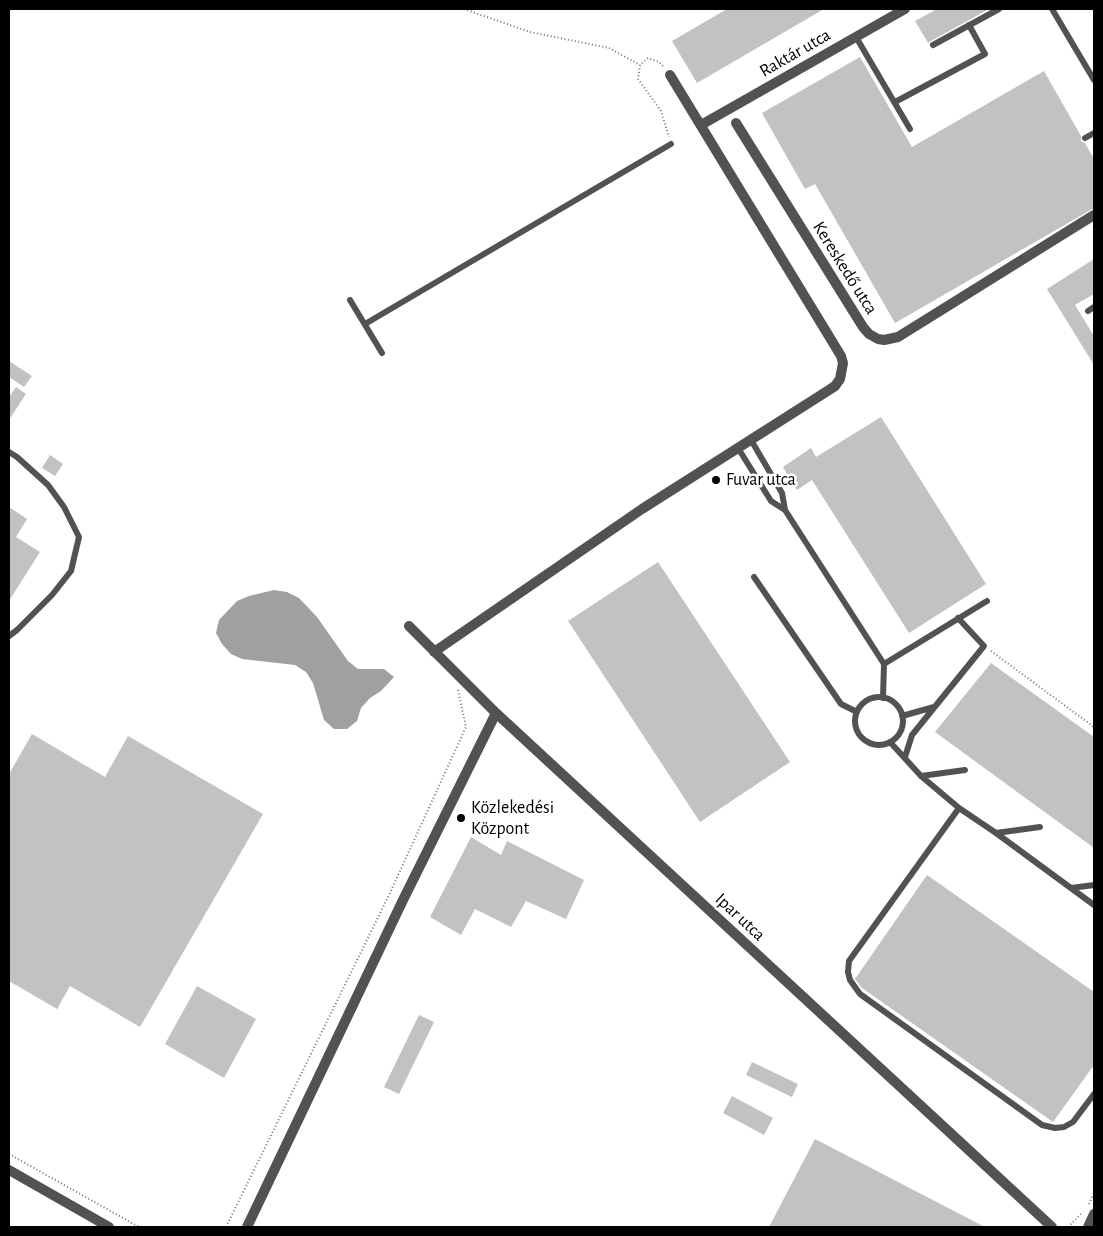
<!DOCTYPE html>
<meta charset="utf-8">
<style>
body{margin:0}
#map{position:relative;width:1103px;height:1236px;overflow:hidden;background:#fff;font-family:"Alegreya Sans",sans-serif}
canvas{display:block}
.frame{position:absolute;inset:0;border:10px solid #000;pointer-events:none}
</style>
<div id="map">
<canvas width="1103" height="1236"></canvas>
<div class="frame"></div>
</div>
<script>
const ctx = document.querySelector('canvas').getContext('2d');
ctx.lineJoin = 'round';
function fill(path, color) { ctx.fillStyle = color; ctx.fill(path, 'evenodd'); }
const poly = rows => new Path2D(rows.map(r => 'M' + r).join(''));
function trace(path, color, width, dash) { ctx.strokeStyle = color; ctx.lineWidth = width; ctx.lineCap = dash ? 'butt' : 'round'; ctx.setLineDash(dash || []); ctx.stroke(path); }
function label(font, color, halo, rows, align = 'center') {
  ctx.font = font + ' "Alegreya Sans",sans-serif'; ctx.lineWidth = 5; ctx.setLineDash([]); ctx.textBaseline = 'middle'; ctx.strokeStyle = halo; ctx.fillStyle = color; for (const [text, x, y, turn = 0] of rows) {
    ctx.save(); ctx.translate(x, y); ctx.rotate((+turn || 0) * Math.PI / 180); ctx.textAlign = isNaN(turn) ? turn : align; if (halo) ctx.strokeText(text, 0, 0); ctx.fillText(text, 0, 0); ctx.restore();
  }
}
fill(poly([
 [274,590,287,592,299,598,317,617,348,661,358,669,384,669,394,677,381,691,370,698,361,708,357,721,347,729,334,729,324,720,313,683,306,672,295,665,242,659,231,654,222,644,216,633,219,620,237,601,249,596]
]), '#a0a0a0');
fill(poly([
 [727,9,824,9,697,83,672,41],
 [937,9,989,9,931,41,928,43,915,21],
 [860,57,912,147,1044,71,1081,136,1081,141,1085,143,1094,159,1094,208,895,323,815,184,805,189,762,113],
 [1094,259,1094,294,1075,305,1094,336,1094,365,1047,289],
 [9,361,32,376,24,387,9,377],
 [16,387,26,394,9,420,9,397],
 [881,417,986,584,909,633,812,480,797,490,783,467,811,448,816,457],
 [50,455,63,464,55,476,42,468],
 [9,507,27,519,16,537,40,552,9,601],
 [658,562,790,762,700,822,568,621],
 [991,663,1094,737,1094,848,935,732],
 [32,734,105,777,128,736,263,814,140,1027,70,986,57,1009,9,981,9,774],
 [471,837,501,855,507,841,584,880,566,919,526,901,511,927,475,909,461,935,430,917],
 [927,875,1094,992,1094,1065,1053,1122,862,988,855,979],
 [197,986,256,1019,224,1078,165,1044],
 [419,1015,434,1022,399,1094,384,1087],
 [752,1062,798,1084,792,1097,746,1075],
 [732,1096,773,1118,764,1135,723,1113],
 [815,1139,985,1227,769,1227]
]), '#c2c2c2');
trace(poly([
 [464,9,530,32,609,48,640,65],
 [663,66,659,62,648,58,640,65,638,79,661,111,669,137],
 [991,651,1094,727],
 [9,1154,139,1227],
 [1089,1204,1094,1193],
 [226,1227,389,895,466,727,458,690],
 [1068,1227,1081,1214]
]), '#747474', 2, [1, 2.5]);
trace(poly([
 [1052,9,1094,80],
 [856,37,910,129],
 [933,45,999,9],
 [895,102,985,54,969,25],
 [1085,138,1094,133],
 [350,300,382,353],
 [1088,311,1094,307],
 [365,324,671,144],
 [751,440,782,493,785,510,884,664,883,698],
 [738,448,771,501,785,510],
 [9,452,17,457,48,485,64,507,79,537,71,571,52,595,17,630,9,636],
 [754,577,841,704,857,712],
 [884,664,987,601],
 '855 721a24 24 0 1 1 48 0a24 24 0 1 1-48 0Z',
 [902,716,934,707],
 [890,742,921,776,959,808,996,833,1094,905],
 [905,757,912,735,984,646,958,618],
 [921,776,965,770],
 [959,808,849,961,848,972,850,980,860,994,1042,1125,1055,1128,1064,1127,1073,1122,1094,1094],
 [996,833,1040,827],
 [1071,888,1094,885]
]), '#525252', 6);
trace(poly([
 [736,123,863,327,869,334,878,339,884,340,898,337,1094,215],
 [701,125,905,9],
 [409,626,496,713,1052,1227],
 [434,652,642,509,829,390,835,386,840,379,843,363,841,356,670,75],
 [9,1170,109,1227],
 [247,1227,403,900,496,713],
 [1088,1227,1094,1214]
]), '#525252', 10);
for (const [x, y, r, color] of [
 [716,480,5,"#000"],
 [461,818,5,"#000"]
]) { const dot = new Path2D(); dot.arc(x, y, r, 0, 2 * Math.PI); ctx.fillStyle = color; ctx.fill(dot); trace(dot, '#fff', 2); }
label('18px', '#000', '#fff', [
 ["Raktár utca",795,53,-30],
 ["Kereskedő utca",845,268,58],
 ["Ipar utca",740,917,43]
]);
label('18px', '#000', '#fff', [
 ["Fuvar utca",726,480],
 ["Közlekedési",471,808],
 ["Központ",471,829]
], 'left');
</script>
